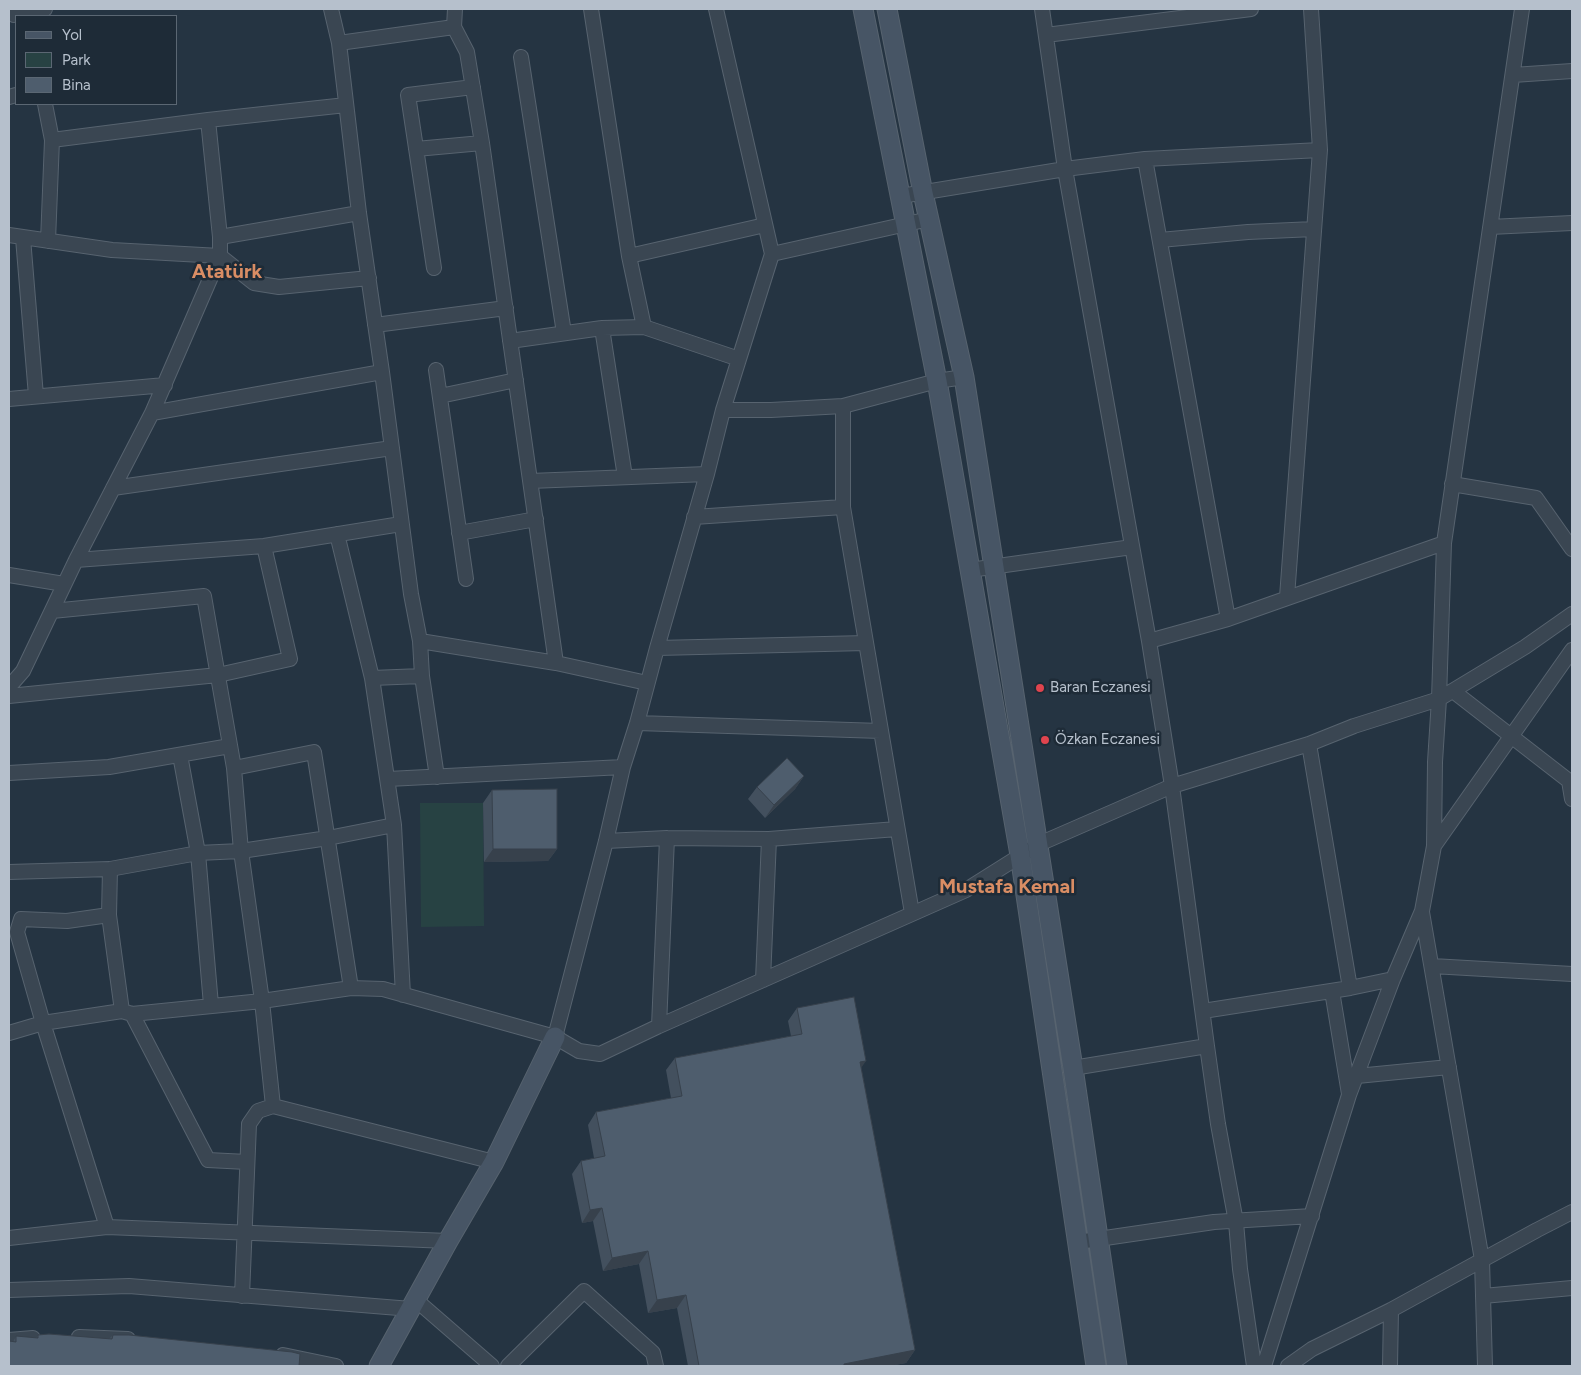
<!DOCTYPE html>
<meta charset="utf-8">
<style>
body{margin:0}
#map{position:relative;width:1581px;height:1375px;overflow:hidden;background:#253442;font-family:Figtree,sans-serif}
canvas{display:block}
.frame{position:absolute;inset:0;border:10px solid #b6c0cc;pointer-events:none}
.legend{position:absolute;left:15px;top:15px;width:162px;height:90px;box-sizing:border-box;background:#1e2b37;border:1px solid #5b6773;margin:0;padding:6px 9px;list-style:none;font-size:15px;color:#b6c0cc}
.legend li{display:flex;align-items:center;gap:10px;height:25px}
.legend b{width:25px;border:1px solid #5b6773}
</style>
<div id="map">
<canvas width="1581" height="1375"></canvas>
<div class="frame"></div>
<ul class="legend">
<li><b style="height:6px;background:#475565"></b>Yol</li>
<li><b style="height:14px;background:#274243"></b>Park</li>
<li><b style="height:14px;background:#4e5d6d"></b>Bina</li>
</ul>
</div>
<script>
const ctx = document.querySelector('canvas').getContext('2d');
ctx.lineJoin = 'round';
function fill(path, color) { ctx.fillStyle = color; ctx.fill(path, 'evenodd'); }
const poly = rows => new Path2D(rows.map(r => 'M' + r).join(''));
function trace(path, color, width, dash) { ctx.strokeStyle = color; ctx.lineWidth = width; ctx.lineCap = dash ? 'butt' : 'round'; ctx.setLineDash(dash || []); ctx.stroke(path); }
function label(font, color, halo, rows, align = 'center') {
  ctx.font = font + ' Figtree,sans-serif'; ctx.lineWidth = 5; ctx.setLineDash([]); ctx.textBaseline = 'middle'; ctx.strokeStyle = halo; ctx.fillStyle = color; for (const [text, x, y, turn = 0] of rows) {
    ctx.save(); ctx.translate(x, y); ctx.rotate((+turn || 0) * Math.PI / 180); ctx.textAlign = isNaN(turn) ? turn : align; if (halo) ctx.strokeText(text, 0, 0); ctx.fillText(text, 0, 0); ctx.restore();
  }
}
fill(poly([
 [420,803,483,803,484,926,421,927]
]), '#274243');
const street = poly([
 [331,9,339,43,359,213,382,372,411,594,420,641,422,676,437,777],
 [455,9,454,27,467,52,482,143,556,663],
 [591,9,629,256,644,327],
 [716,9,772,254,929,219],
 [1042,9,1065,169,1149,641,1172,786,1207,1046,1218,1124,1236,1222,1240,1269,1254,1366],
 [14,15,45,9],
 [1046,35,1251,9],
 [339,43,454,27],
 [521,57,564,333],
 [1513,75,1572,71],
 [9,97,16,95],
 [45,104,52,140,48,241],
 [52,140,208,120,346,105],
 [416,149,482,143],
 [1145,159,1228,619],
 [901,196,1065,169,1145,159,1320,150],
 [1490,227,1572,223],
 [9,235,112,250,220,256,254,283,279,287,369,278],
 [220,237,359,213],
 [23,238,36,396],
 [1160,240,1248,232,1314,229],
 [629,256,765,225],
 [434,268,408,95,473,87],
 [375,325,506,308],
 [602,328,625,477],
 [510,341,602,328,644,327,739,359],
 [436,370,466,579],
 [440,396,516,380],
 [9,399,165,385],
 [843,406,843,507,912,913],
 [723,410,771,410,843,406,937,381,964,377],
 [152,413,382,372],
 [530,481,707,474],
 [1452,484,1536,498,1572,549],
 [113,488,392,448],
 [694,517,843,507],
 [459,533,536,519],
 [337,534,372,678],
 [76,560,264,546,401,524],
 [970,570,1132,547],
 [9,575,64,584],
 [1287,597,1320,150,1311,9],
 [52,611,204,596,234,768,241,851,262,1001,273,1106],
 [420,641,556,663,647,683],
 [1149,641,1228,619,1444,543],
 [657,648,866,643],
 [9,687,23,671,76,560,152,413,220,256,220,237,208,120],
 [1453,691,1569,781,1572,799],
 [9,696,218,675,290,659,264,546],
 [637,723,881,731],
 [1309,744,1350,988],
 [180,755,198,853,211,1005],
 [234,768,314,752,351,988],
 [9,773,109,767,230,746],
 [388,779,623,767],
 [606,841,667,838,769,839,897,829],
 [1434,846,1572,650],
 [110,869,109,915,122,1011],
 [9,872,110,869,198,853,241,851,328,838,394,825],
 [1422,912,1482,1260,1485,1366],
 [1432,966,1572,974],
 [763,980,769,839],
 [1332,991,1349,1094],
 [403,995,394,825,372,678,422,676],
 [1203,1011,1350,988,1393,979],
 [132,1014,208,1160,247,1162],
 [659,1026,667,838],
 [9,1033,43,1023,122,1011,132,1014,262,1001,351,988,383,989,555,1037,579,1051,600,1054,659,1026,966,890,1039,844,1172,786,1309,744,1354,726,1439,699,1525,647,1572,614],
 [555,1037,606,841,623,767,637,723,657,648,707,474,723,410,772,254],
 [1073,1068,1207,1046],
 [1357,1076,1449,1067],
 [107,1227,43,1023,17,932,21,919,67,921,109,915],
 [9,1238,107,1227,448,1241],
 [1078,1242,1214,1222,1312,1216],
 [9,1290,129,1286,411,1309],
 [242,1296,249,1124,258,1111,273,1106,494,1162],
 [1483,1296,1572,1288],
 [416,1300,492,1366],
 [79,1337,128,1339],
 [9,1340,33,1338],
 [283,1355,336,1366],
 [508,1366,584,1291,653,1353,656,1366],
 [1264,1366,1349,1095,1393,979,1422,911,1434,846,1435,762,1439,699,1444,543,1522,9],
 [1288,1366,1312,1349,1391,1310,1537,1230,1572,1212],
 [1390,1366,1391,1310]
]);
const secondary = poly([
 [863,9,937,381,1020,855,1096,1366],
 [887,9,923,193,964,377,1073,1068,1117,1366],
 [379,1366,448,1241,494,1162,555,1037]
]);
trace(street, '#57636f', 16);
trace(secondary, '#57636f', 21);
trace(street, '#3a4652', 14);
trace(secondary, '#475565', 19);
fill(poly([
 [804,776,795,789,765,818,748,799,757,787],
 [492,790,557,849,548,861,484,862,483,803],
 [797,1008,861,1068,915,1350,906,1363,889,1366,688,1366,677,1308,648,1313,639,1264,603,1271,593,1221,582,1223,572,1174,581,1161,594,1158,588,1125,596,1112,671,1098,666,1070,675,1058,791,1036,788,1021],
 [38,1335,109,1339,113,1335,292,1352,13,1342,16,1336,36,1338]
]), '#43505e');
fill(poly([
 [804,776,795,789,765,818,774,805],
 [493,849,557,849,548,861,484,862],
 [866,1061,857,1074,860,1062],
 [602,1208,593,1221,582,1223,590,1210],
 [648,1251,639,1264,603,1271,612,1258],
 [686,1295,677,1308,648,1313,657,1300],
 [915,1350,906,1363,889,1366,842,1366,844,1364]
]), '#37414c');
const building = poly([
 [787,758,804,776,774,805,757,787,787,758],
 [557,789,557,849,493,849,492,790,557,789],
 [854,997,866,1061,860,1062,915,1350,844,1364,844,1366,699,1366,686,1295,657,1300,648,1251,612,1258,602,1208,590,1210,581,1161,605,1156,596,1112,682,1096,675,1058,802,1034,797,1008,854,997],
 [49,1334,112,1339,113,1335,129,1335,292,1352,300,1354,299,1366,9,1366,9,1341,16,1342,16,1336,38,1338,38,1335,49,1334]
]);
fill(building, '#4e5d6d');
trace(building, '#37414c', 1);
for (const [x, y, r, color] of [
 [1040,688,5,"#e0444e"],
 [1045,740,5,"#e0444e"]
]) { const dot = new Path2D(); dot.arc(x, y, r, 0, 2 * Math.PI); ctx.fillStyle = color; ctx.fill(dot); trace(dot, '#1e2b37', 2); }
label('15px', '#b6c0cc', '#1e2b37', [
 ["Baran Eczanesi",1050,688],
 ["Özkan Eczanesi",1055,740]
], 'left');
label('bold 20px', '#d98d64', '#1e2b37', [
 ["Atatürk",227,272],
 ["Mustafa Kemal",1007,887]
]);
</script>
